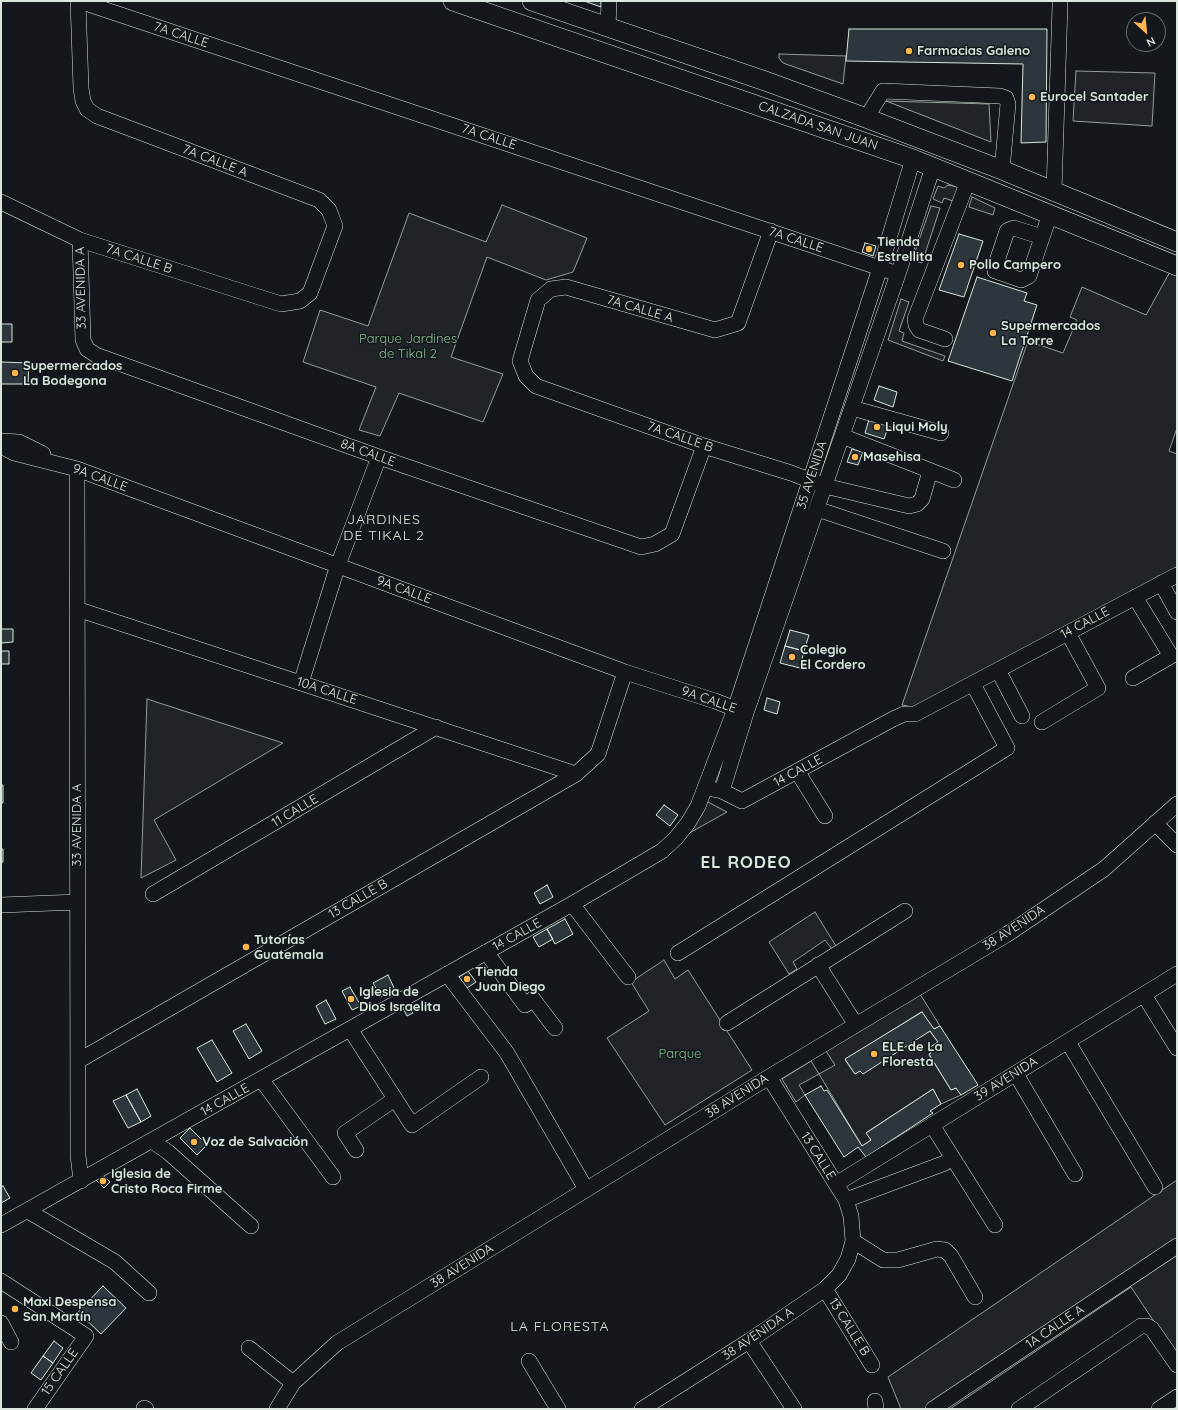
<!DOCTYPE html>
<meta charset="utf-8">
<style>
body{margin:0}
#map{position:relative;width:1178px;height:1410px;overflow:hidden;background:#14181c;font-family:Quicksand,sans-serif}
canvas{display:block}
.frame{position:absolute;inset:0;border:2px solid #d8e6dc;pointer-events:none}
.north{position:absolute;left:1126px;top:12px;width:40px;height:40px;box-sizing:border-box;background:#14181c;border:1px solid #626a69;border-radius:50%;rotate:153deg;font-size:11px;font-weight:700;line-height:16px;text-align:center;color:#d8e6dc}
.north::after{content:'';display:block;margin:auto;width:14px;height:18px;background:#ffb74d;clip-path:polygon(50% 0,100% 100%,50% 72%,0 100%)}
</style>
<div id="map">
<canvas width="1178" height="1410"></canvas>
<div class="frame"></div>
<div class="north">N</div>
</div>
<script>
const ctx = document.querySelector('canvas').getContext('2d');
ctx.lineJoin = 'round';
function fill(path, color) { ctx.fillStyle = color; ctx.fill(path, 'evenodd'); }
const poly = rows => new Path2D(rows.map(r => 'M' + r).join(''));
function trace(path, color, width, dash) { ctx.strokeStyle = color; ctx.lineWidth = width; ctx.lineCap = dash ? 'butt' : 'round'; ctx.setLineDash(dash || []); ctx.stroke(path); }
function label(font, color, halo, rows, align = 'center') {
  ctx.font = font + ' Quicksand,sans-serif'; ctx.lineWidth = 3; ctx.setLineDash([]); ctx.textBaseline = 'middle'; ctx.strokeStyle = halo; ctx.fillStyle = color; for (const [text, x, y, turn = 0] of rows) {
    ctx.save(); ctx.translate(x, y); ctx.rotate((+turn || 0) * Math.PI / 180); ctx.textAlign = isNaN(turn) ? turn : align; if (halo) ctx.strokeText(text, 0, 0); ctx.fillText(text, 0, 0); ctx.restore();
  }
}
const green = poly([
 [779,54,846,56,843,84,783,63,779,58,779,54],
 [1076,71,1155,73,1152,126,1073,121,1076,71],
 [886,101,989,104,991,142,886,101],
 [948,185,958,187,953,201,944,198,942,203,933,199,938,186,944,188,948,185],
 [972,197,995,208,993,215,969,207,972,197],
 [502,205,587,238,573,272,546,280,487,257,451,357,503,374,483,422,399,393,380,436,359,430,376,387,303,362,320,310,368,326,409,213,486,242,502,205],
 [931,206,940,208,922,263,912,260,931,206],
 [1171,270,1177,273,1177,428,1169,451,1177,454,1177,568,917,708,902,705,1028,341,1063,353,1077,320,1070,317,1082,287,1146,315,1171,270],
 [901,299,909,302,899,331,904,333,902,341,945,356,943,361,888,340,901,299],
 [147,699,283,743,154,820,176,860,141,878,147,699],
 [708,802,727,812,684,836,708,802],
 [815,912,836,946,832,949,825,940,793,962,797,969,789,974,769,942,815,912],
 [664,960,675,979,688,970,752,1070,665,1125,607,1038,649,1011,631,982,664,960],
 [920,994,940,1026,934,1029,921,1012,845,1060,855,1074,930,1031,938,1042,929,1048,931,1053,929,1055,951,1090,956,1088,961,1095,941,1104,933,1089,867,1132,871,1140,862,1146,819,1074,799,1085,805,1095,796,1102,782,1079,811,1061,819,1074,835,1065,826,1051,920,994],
 [1177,1180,1177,1356,1131,1287,950,1409,901,1409,888,1377,1177,1180]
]);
fill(green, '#202428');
trace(green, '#939e99', 1);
const building = poly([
 [584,1,601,1,601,7,584,1],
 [849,29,1047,29,1046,142,1021,143,1023,64,846,61,849,29],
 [959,234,983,241,964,297,939,290,959,234],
 [865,243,876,246,873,256,862,252,865,243],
 [977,277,1027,293,1024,301,1037,305,1012,381,948,361,977,277],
 [1,324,12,324,12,342,1,342,1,324],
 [1,362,29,363,28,384,1,384,1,362],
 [879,386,897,392,893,407,874,400,879,386],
 [870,416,890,422,884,439,865,433,870,416],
 [852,449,863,452,858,465,847,462,852,449],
 [1,629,13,629,13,642,1,643,1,629],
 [790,630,809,635,804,651,785,646,790,630],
 [785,646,804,651,800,668,780,663,785,646],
 [1,651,9,651,9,664,1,664,1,651],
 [767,698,780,702,777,714,764,710,767,698],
 [1,785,3,785,3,803,1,803,1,785],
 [664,805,678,815,670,826,656,815,664,805],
 [1,849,3,849,3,862,1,862,1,849],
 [547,885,553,897,540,904,534,893,547,885],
 [565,919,573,934,555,944,547,929,565,919],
 [547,929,553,939,539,947,533,937,547,929],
 [468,971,476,982,467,988,459,977,468,971],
 [388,975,395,990,381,997,373,983,388,975],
 [350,987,361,1006,352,1010,342,991,350,987],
 [326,1000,336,1019,325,1024,316,1006,326,1000],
 [407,1003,413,1013,407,1016,402,1006,407,1003],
 [922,1012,934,1029,940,1026,978,1085,961,1095,956,1088,951,1090,929,1054,931,1053,929,1048,938,1042,930,1031,863,1074,860,1071,855,1074,845,1059,922,1012],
 [246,1024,262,1051,249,1059,233,1031,246,1024],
 [212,1040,232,1073,217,1082,197,1048,212,1040],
 [821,1086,824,1091,827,1090,862,1146,871,1140,866,1133,933,1089,941,1104,930,1111,933,1113,866,1157,858,1147,844,1157,805,1095,821,1086],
 [137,1089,151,1116,141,1122,126,1095,137,1089],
 [126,1095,141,1122,128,1128,113,1101,126,1095],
 [190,1128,207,1145,197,1155,180,1138,190,1128],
 [102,1174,110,1182,104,1188,96,1180,102,1174],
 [3,1186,10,1198,1,1203,1,1187,3,1186],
 [103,1286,126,1308,101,1334,78,1312,103,1286],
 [54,1341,63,1348,53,1363,43,1356,54,1341],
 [43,1356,53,1363,41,1380,31,1373,43,1356]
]);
fill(building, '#2c363c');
trace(building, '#d8e6dc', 1);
const minor = poly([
 [79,1,898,274],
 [608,27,609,1],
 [866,118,883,91,1000,96,1006,98,1008,104,1002,170],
 [1054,191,1060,5],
 [1,202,80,240,281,304,300,301,310,293,335,226,329,210,319,200,97,116,87,109,83,101,81,88,78,1],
 [771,231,738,323,715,330,566,287,551,289,538,300,520,361,526,376,536,386,704,446,791,473,825,486,909,506,917,504,922,499,930,471],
 [1042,237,1014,228,1011,229,1007,231,995,267,995,271,1021,280,1029,276,1050,214],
 [80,240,83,340,87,349,96,355,379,457,641,547,655,544,672,534,704,446],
 [945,339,919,330,916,325,915,319,968,181],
 [852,408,941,433],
 [842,436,954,480],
 [1,441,19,442,43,454],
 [1,446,14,453,77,469,625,672,715,701,746,713],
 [77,469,78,1155,81,1181],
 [817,509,943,551],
 [1161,583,1177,612],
 [77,609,576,774],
 [998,670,1022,716],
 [1133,678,1171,656,1135,597],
 [301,683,338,565,379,457],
 [1042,722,1098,688,1068,633],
 [797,771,825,816],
 [712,789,722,791,742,801,893,719,904,714,915,714,1177,575],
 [722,791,746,713,898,274,933,167],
 [1155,823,1177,845],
 [153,894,436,727],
 [572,904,628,977],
 [1,905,78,902],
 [486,952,525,1005,533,999,555,1028],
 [678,953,1007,748,973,684],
 [818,965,856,1025],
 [447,974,507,1053,586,1189],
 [1144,995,1177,1048],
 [727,1023,905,911],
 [350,1029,412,1125,481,1077],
 [1068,1042,1155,1187],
 [78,1061,576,774,598,754,625,672],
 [1016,1074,1075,1174],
 [261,1079,333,1177],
 [932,1125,995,1225],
 [152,1141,168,1152,251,1226],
 [356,1150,345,1133,395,1099],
 [836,1184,1177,974],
 [846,1200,945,1163],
 [28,1211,115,1262,149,1293],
 [1,1225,572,904,662,851,676,838,688,823,698,806,735,709,880,268,913,159],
 [853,1241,883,1260,898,1260,937,1249,945,1250,951,1256,975,1297],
 [1,1281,86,1336,35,1409],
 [825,1289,872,1365],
 [1,1323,11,1342],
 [749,1341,794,1409],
 [249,1348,293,1383],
 [529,1361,558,1409],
 [875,1401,876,1409],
 [144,1408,146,1409],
 [277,1409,293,1383,337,1343,769,1077,1006,935,1104,869,1177,804],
 [642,1409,749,1341,825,1289,839,1275,848,1259,853,1241,851,1216,846,1200,769,1077],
 [933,1409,1177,1246],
 [1019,1409,1141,1326,1147,1326,1152,1329,1177,1365],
 [1159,1409,1177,1397]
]);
const major = poly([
 [453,1,913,159,1177,266],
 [532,1,768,82,866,118,1002,170,1177,242]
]);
trace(minor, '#d8e6dc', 16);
trace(major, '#d8e6dc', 20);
trace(minor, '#14181c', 15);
trace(major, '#14181c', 19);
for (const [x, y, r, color] of [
 [909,51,4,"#ffb74d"],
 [1032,97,4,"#ffb74d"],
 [869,249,4,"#ffb74d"],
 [961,265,4,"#ffb74d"],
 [993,333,4,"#ffb74d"],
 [15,373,4,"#ffb74d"],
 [877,427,4,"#ffb74d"],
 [855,457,4,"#ffb74d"],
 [792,657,4,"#ffb74d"],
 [246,947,4,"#ffb74d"],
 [467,979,4,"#ffb74d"],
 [351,999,4,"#ffb74d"],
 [874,1054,4,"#ffb74d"],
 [194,1142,4,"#ffb74d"],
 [103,1181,4,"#ffb74d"],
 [15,1309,4,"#ffb74d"]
]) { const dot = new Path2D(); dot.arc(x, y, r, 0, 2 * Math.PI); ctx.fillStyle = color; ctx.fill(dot); trace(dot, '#14181c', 1.5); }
label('13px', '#d8e6dc', '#14181c', [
 ["7A CALLE",181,35,18],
 ["CALZADA SAN JUAN",818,126,19],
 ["7A CALLE",489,137,18],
 ["7A CALLE A",215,161,21],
 ["7A CALLE",796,240,18],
 ["7A CALLE B",139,259,18],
 ["33 AVENIDA A",81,288,-91],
 ["7A CALLE A",640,309,16],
 ["7A CALLE B",680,437,19],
 ["8A CALLE",368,453,20],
 ["35 AVENIDA",812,475,-72],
 ["9A CALLE",100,478,20],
 ["9A CALLE",404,590,20],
 ["14 CALLE",1085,623,-28],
 ["10A CALLE",327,691,18],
 ["9A CALLE",709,700,19],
 ["14 CALLE",798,771,-28],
 ["11 CALLE",295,811,-31],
 ["33 AVENIDA A",77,825,-90],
 ["13 CALLE B",358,899,-30],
 ["38 AVENIDA",1014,928,-33],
 ["14 CALLE",517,935,-29],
 ["39 AVENIDA",1006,1079,-32],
 ["38 AVENIDA",737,1096,-32],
 ["14 CALLE",225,1100,-29],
 ["13 CALLE",818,1156,58],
 ["38 AVENIDA",462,1266,-32],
 ["13 CALLE B",849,1327,58],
 ["1A CALLE A",1055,1327,-34],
 ["38 AVENIDA A",758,1334,-34],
 ["15 CALLE",60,1372,-55]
]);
label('bold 13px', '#d8e6dc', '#14181c', [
 ["Farmacias Galeno",917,51],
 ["Eurocel Santader",1040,97],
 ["Tienda",877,242],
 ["Estrellita",877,257],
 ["Pollo Campero",969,265],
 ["Supermercados",1001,326],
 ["La Torre",1001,341],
 ["Supermercados",23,366],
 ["La Bodegona",23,381],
 ["Liqui Moly",885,427],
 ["Masehisa",863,457],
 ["Colegio",800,650],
 ["El Cordero",800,665],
 ["Tutorías",254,940],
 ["Guatemala",254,955],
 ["Tienda",475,972],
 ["Juan Diego",475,987],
 ["Iglesia de",359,992],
 ["Dios Israelita",359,1007],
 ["ELE de La",882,1047],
 ["Floresta",882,1062],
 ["Voz de Salvación",202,1142],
 ["Iglesia de",111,1174],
 ["Cristo Roca Firme",111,1189],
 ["Maxi Despensa",23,1302],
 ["San Martín",23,1317]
], 'left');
label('13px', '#8ac095', '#14181c', [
 ["Parque Jardines",408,339],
 ["de Tikal 2",408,354],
 ["Parque",680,1054]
]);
ctx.letterSpacing = '1px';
label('14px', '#d8e6dc', '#14181c', [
 ["JARDINES",384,520],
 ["DE TIKAL 2",384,536],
 ["LA FLORESTA",560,1327]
]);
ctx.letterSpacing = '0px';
ctx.letterSpacing = '1px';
label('bold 17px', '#d8e6dc', '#14181c', [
 ["EL RODEO",746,863]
]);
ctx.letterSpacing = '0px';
</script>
